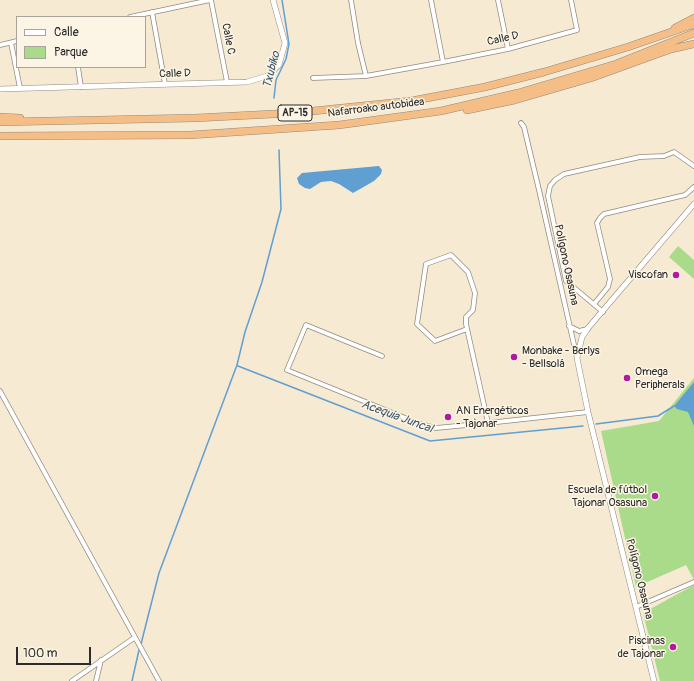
<!DOCTYPE html>
<meta charset="utf-8">
<style>
body{margin:0}
#map{position:relative;width:694px;height:681px;overflow:hidden;background:#f7ead3;font-family:Pangolin,sans-serif}
canvas{display:block}
.legend{position:absolute;left:16px;top:16px;width:130px;height:52px;box-sizing:border-box;background:#fcf5e5;border:1px solid #a8a49b;margin:0;padding:5px 7px;list-style:none;font-size:12px;color:#2b2b2b}
.legend li{display:flex;align-items:center;gap:8px;height:20px}
.legend b{width:20px;border:1px solid #a8a49b}
.scale{position:absolute;left:16px;top:647px;width:75px;height:18px;box-sizing:border-box;border:2px solid #2b2b2b;border-top:0;padding-left:5px;font-size:12px;line-height:14px;white-space:nowrap;color:#2b2b2b;-webkit-text-stroke:3px #fcf5e5;paint-order:stroke}
</style>
<div id="map">
<canvas width="694" height="681"></canvas>
<ul class="legend">
<li><b style="height:5px;background:#fff"></b>Calle</li>
<li><b style="height:11px;background:#a9db8a"></b>Parque</li>
</ul>
<div class="scale">100 m</div>
</div>
<script>
const ctx = document.querySelector('canvas').getContext('2d');
ctx.lineJoin = 'round';
function fill(path, color) { ctx.fillStyle = color; ctx.fill(path, 'evenodd'); }
const poly = rows => new Path2D(rows.map(r => 'M' + r).join(''));
function trace(path, color, width, dash) { ctx.strokeStyle = color; ctx.lineWidth = width; ctx.lineCap = dash ? 'butt' : 'round'; ctx.setLineDash(dash || []); ctx.stroke(path); }
function label(font, color, halo, rows, align = 'center') {
  ctx.font = font + ' Pangolin,sans-serif'; ctx.lineWidth = 3; ctx.setLineDash([]); ctx.textBaseline = 'middle'; ctx.strokeStyle = halo; ctx.fillStyle = color; for (const [text, x, y, turn = 0] of rows) {
    ctx.save(); ctx.translate(x, y); ctx.rotate((+turn || 0) * Math.PI / 180); ctx.textAlign = isNaN(turn) ? turn : align; if (halo) ctx.strokeText(text, 0, 0); ctx.fillText(text, 0, 0); ctx.restore();
  }
}
fill(poly([
 [678,246,694,260,694,279,669,257],
 [694,378,694,580,686,565,636,587,601,431,659,421],
 [694,585,694,681,660,681,643,613]
]), '#a9db8a');
fill(poly([
 [379,166,382,170,381,174,374,181,353,193,339,184,331,181,321,182,310,189,305,188,299,184,297,178,302,173],
 [694,382,694,426,688,412,677,409,674,406]
]), '#609fd2');
trace(poly([
 [274,98,276,80,286,59,289,44,282,0],
 [238,366,430,441,583,426],
 [596,424,658,416,674,406],
 [141,644,159,573,237,365,245,332,262,282,281,209,279,150],
 [132,681,139,650]
]), '#609fd2', 1.5);
const minor = poly([
 [211,0,227,82],
 [351,0,358,43,366,76],
 [431,0,443,62],
 [498,0,508,49],
 [152,12,165,84],
 [130,17,210,0],
 [11,43,20,88],
 [0,45,17,41],
 [78,67,81,87],
 [313,78,366,76,443,62,508,49,577,30,571,0],
 [521,123,524,127,539,190,577,358],
 [594,304,608,287,610,279,597,223,600,218,604,214,685,195,694,187],
 [603,312,566,281,548,196,550,186,555,180,564,174,640,157,664,156,674,152,694,166],
 [569,326,579,331,588,329],
 [382,356,306,325,287,370,420,424,436,428,488,423,466,324,466,317,473,310,475,293,468,272,451,255,426,264,417,324,435,341,467,329],
 [0,391,159,681],
 [488,423,588,412],
 [636,607,694,582],
 [72,681,134,638],
 [96,681,101,660]
]);
const tertiary = poly([
 [0,89,247,82,267,76,279,65,285,43,273,0],
 [654,681,588,412,577,358,582,337,588,328,694,204]
]);
const motorway = poly([
 [675,28,694,18],
 [467,110,515,100,591,78,671,49,694,44],
 [0,117,20,118],
 [0,122,195,118,293,113,411,101,485,87,544,72,628,47,694,24],
 [0,136,190,135,339,125,441,111,518,93,616,64,694,33]
]);
trace(minor, '#918a7f', 5.5);
trace(tertiary, '#918a7f', 6);
trace(motorway, '#918a7f', 8);
trace(minor, '#fff', 4);
trace(tertiary, '#fff', 5);
trace(motorway, '#f6be87', 7);
for (const [x, y, r, color] of [
 [676,275,4,"#b5179e"],
 [514,357,4,"#b5179e"],
 [627,378,4,"#b5179e"],
 [448,417,4,"#b5179e"],
 [655,496,4,"#b5179e"],
 [673,647,4,"#b5179e"]
]) { const dot = new Path2D(); dot.arc(x, y, r, 0, 2 * Math.PI); ctx.fillStyle = color; ctx.fill(dot); trace(dot, '#fcf5e5', 1.5); }
for (const [x, y, w] of [
 [295,113,34]
]) { const box = new Path2D(); box.roundRect(x - w / 2, y - 8, w, 16, 3); ctx.fillStyle = '#fcf5e5'; ctx.fill(box); trace(box, '#2b2b2b', 1); }
label('bold 10px', '#2b2b2b', null, [
 ["AP-15",295,113]
]);
label('11px', '#2b2b2b', '#fcf5e5', [
 ["Calle C",228,39,79],
 ["Calle D",503,39,-13],
 ["Calle D",175,74,-2],
 ["Nafarroako autobidea",376,108,-7],
 ["Polígono Osasuna",566,265,78],
 ["Polígono Osasuna",639,579,76]
]);
label('11px', '#2b2b2b', '#fcf5e5', [
 ["Viscofan",668,275],
 ["Monbake - Berlys",522,351,"left"],
 ["- Bellsolá",522,364,"left"],
 ["Omega",635,372,"left"],
 ["Peripherals",635,385,"left"],
 ["AN Energéticos",456,411,"left"],
 ["- Tajonar",456,424,"left"],
 ["Escuela de fútbol",647,490],
 ["Tajonar Osasuna",647,503],
 ["Piscinas",665,641],
 ["de Tajonar",665,654]
], 'right');
label('italic 12px', '#40596e', '#fcf5e5', [
 ["Txubiko",272,70,-75],
 ["Acequia Juncal",397,417,20]
]);
</script>
